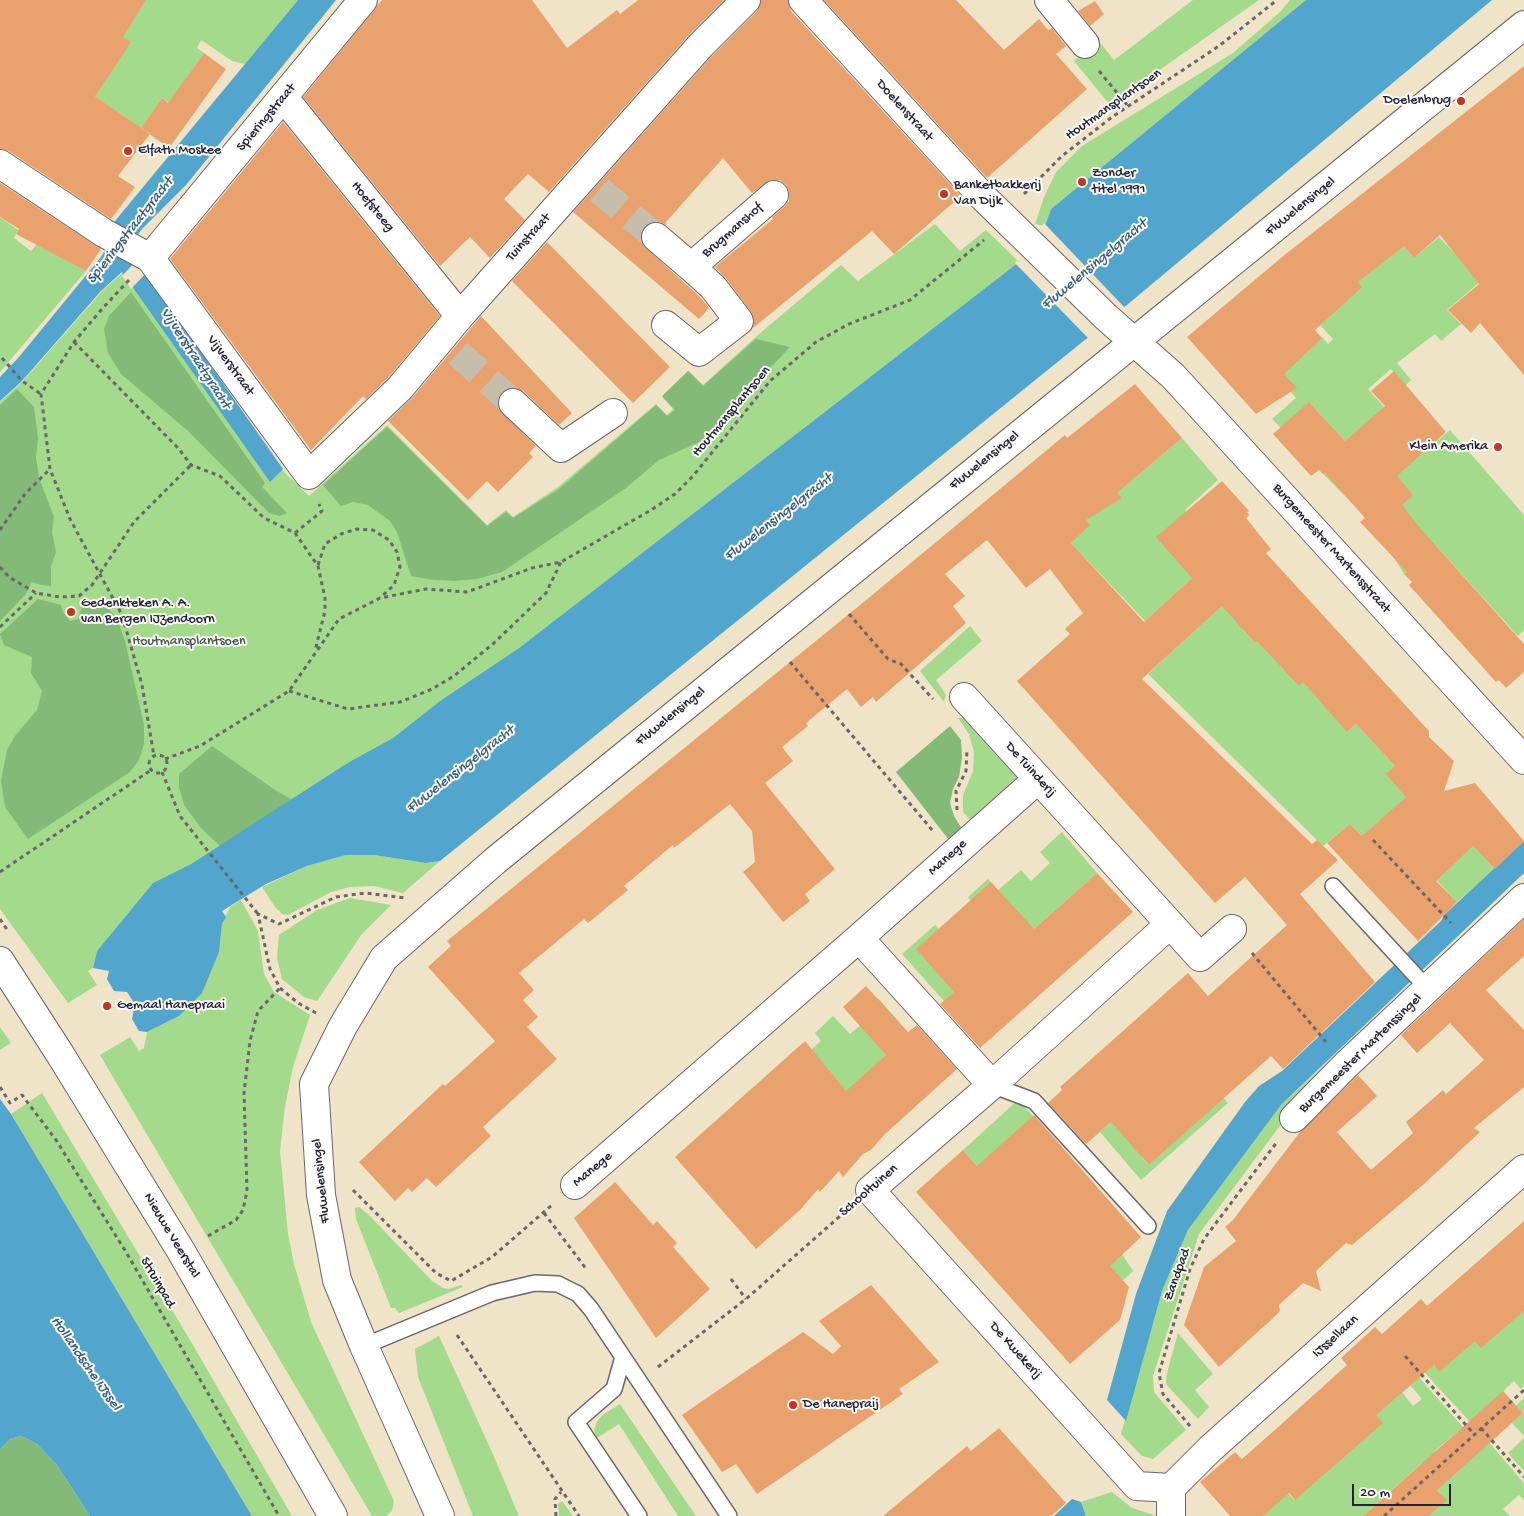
<!DOCTYPE html>
<style>
body{margin:0}
#map{position:relative;width:1524px;height:1516px;overflow:hidden;background:#efe4c7;font-family:"Gochi Hand",sans-serif}
canvas{display:block}
.scale{position:absolute;left:1352px;top:1484px;width:99px;height:22px;box-sizing:border-box;border:2px solid #22223b;border-top:0;padding-left:6px;font-size:15px;line-height:18px;white-space:nowrap;color:#22223b;-webkit-text-stroke:4px #fdfcf7;paint-order:stroke}
</style>
<div id="map">
<canvas width="1524" height="1516"></canvas>
<div class="scale">20 m</div>
</div>
<script>
const ctx = document.querySelector('canvas').getContext('2d');
ctx.lineJoin = 'round';
function fill(path, color) { ctx.fillStyle = color; ctx.fill(path, 'evenodd'); }
const poly = rows => new Path2D(rows.map(r => 'M' + r).join(''));
function trace(path, color, width, dash) { ctx.strokeStyle = color; ctx.lineWidth = width; ctx.lineCap = dash ? 'butt' : 'round'; ctx.setLineDash(dash || []); ctx.stroke(path); }
function label(font, color, halo, rows, align = 'center') {
  ctx.font = font + ' "Gochi Hand",sans-serif'; ctx.lineWidth = 4; ctx.setLineDash([]); ctx.textBaseline = 'middle'; ctx.strokeStyle = halo; ctx.fillStyle = color; for (const [text, x, y, turn = 0] of rows) {
    ctx.save(); ctx.translate(x, y); ctx.rotate((+turn || 0) * Math.PI / 180); ctx.textAlign = isNaN(turn) ? turn : align; if (halo) ctx.strokeText(text, 0, 0); ctx.fillText(text, 0, 0); ctx.restore();
  }
}
fill(poly([
 [146,0,298,0,245,64,232,61,201,40,197,48,204,53,186,78,190,118,162,98,141,128,81,86,130,42,114,31,131,6,139,11],
 [1193,0,1259,0,1110,105,1074,61,1098,40,1114,60],
 [1290,0,1306,0,1051,209,1045,226,1035,224,1044,197,1056,172,1082,146,1233,53,1280,12],
 [0,217,18,230,14,238,31,251,37,244,86,271,0,372],
 [935,224,960,251,986,230,1019,262,519,648,440,701,393,738,349,762,191,864,153,883,97,951,93,968,88,971,97,985,68,1003,0,909,0,402,23,381,104,289,133,264,147,276,283,471,309,496,387,425,487,525,506,510,513,517,558,487,656,404,667,415,673,409,663,398,689,371,703,385,759,334,841,265,858,281],
 [1439,237,1481,281,1447,310,1461,324,1441,341,1435,334,1397,363,1411,380,1405,386,1391,369,1368,389,1400,425,1401,432,1421,455,1450,430,1524,515,1524,630,1518,636,1436,546,1404,574,1380,535,1375,477,1349,500,1324,475,1351,450,1357,431,1345,441,1311,404,1283,430,1272,419,1296,398,1279,378,1248,405,1219,373,1234,360,1303,356,1322,337,1328,344,1333,339,1320,325,1358,282,1374,269,1400,241,1414,258],
 [1182,438,1218,480,1185,510,1225,555,1204,567,1145,621,1071,543,1066,497,1089,526,1083,517,1121,498,1117,493],
 [1225,603,1247,627,1243,630,1255,643,1271,629,1347,732,1356,724,1395,766,1387,774,1431,802,1495,869,1457,902,1380,820,1369,830,1364,838,1350,824,1323,846,1148,674],
 [970,626,982,641,936,680,946,695,944,702,920,671],
 [958,718,969,718,1017,774,1017,781,972,822,963,812,963,795,973,771,974,752,969,734],
 [1062,832,1097,873,1034,929,944,1001,902,954,935,925,957,950,977,909,968,897,988,879,991,882,987,900,1021,870,1031,881,1050,863,1040,852],
 [346,855,374,855,426,863,440,861,403,893,374,886,350,887,331,892,288,915,282,914,275,907,262,887,307,866],
 [350,898,391,905,361,935,317,1001,304,997,282,979,277,958,279,935,317,910],
 [241,900,258,931,264,974,274,992,310,1015,293,1067,285,1106,280,1151,288,1234,294,1264,311,1322,394,1501,392,1511,386,1516,372,1516,100,1055,130,1037,139,1051,144,1048,147,1032,179,1016,219,952,222,924,230,907],
 [878,998,900,1023,877,1044,886,1055,850,1095,842,1087,714,1201,695,1177,693,1155,686,1147,697,1138,703,1145,740,1112,734,1104,749,1091,755,1098,791,1053,798,1061,821,1041,815,1033,833,1016,850,1034,863,1023,858,1017],
 [0,1027,11,1043,0,1050],
 [1328,1062,1326,1069,1315,1079,1199,1234,1153,1376,1154,1392,1186,1430,1153,1459,1142,1456,1121,1434,1162,1291,1188,1230,1281,1105],
 [1207,1079,1228,1103,1141,1180,1100,1132,1143,1093],
 [1171,1145,1149,1165,1142,1158,1142,1157],
 [42,1093,190,1340,292,1516,252,1516,11,1114],
 [1018,1100,1033,1116,1133,1271,1094,1307,1048,1246,963,1150],
 [359,1207,369,1215,432,1281,443,1288,449,1289,461,1285,463,1287,399,1313,395,1308,391,1308,356,1219,355,1208],
 [1524,1310,1524,1386,1521,1389,1514,1381,1493,1401,1492,1414,1485,1407,1470,1422,1414,1361,1422,1353,1439,1371,1439,1337],
 [1178,1333,1213,1374,1195,1390,1209,1407,1198,1419,1166,1384,1167,1373],
 [439,1336,492,1452,519,1516,473,1516,418,1377,415,1349],
 [1402,1358,1469,1434,1458,1431,1436,1450,1429,1470,1422,1463,1365,1514,1366,1516,1262,1516,1278,1481,1294,1500,1311,1485,1364,1404,1402,1392,1413,1406,1422,1399,1410,1385],
 [1524,1398,1524,1436,1512,1423,1523,1413,1516,1406],
 [620,1404,696,1516,678,1516,619,1424,597,1438,594,1430,597,1422,602,1415],
 [1524,1438,1524,1471,1508,1453],
 [1486,1439,1524,1483,1524,1500,1519,1495,1503,1509,1510,1516,1425,1516,1446,1500,1437,1489],
 [1112,1492,1132,1508,1157,1516,1086,1516,1081,1502],
 [562,1501,573,1516,559,1516,558,1504]
]), '#a4da8b');
fill(poly([
 [131,292,265,483,262,487,287,513,280,516,269,513,188,431,121,374,108,353,104,329,109,316],
 [756,339,790,347,735,405,706,439,659,460,626,488,502,572,477,579,455,581,434,580,411,576,397,532,390,521,368,505,353,502,341,506,323,485,387,427,487,526,506,512,513,518,559,489,656,405,667,416,675,410,662,396,688,371,703,386],
 [17,389,34,407,38,438,36,457,39,478,54,517,52,532,56,552,51,566,51,586,41,585,32,582,26,594,0,621,0,405],
 [38,599,61,605,63,612,70,621,78,619,82,607,95,604,105,605,117,618,125,641,144,725,144,744,139,760,130,772,28,839,5,807,1,781,7,750,15,736,37,710,42,691,31,673,32,657,4,645,0,634],
 [950,726,961,740,962,757,959,777,953,789,950,803,954,816,962,829,949,840,896,772],
 [212,746,275,790,293,800,220,846,201,828,184,805,179,787,179,774],
 [21,1436,37,1444,57,1465,90,1516,0,1516,0,1449,10,1439]
]), '#83ba77');
fill(poly([
 [298,0,336,0,186,185,142,229,128,248,283,469,270,482,122,272,101,291,22,381,0,401,0,377,19,357,101,257,106,249,115,221],
 [1306,0,1492,0,1091,335,440,861,426,863,374,855,346,855,307,866,266,884,222,911,226,917,222,924,219,952,202,993,179,1016,147,1032,139,1031,132,1019,135,1004,127,992,114,991,107,979,109,971,93,968,97,951,153,883,191,864,349,762,393,738,440,701,519,648,1019,262,1045,226,1051,209],
 [1524,841,1524,873,1281,1105,1188,1230,1162,1291,1126,1421,1107,1400,1136,1294,1167,1211,1245,1102,1259,1086,1282,1071,1441,921,1444,915],
 [0,1099,11,1114,252,1516,90,1516,57,1465,37,1444,21,1436,10,1439,0,1449],
 [1072,1499,1081,1502,1086,1516,1054,1516]
]), '#52a5cd');
fill(poly([
 [1044,223,1126,309,1089,339,1015,263],
 [135,262,147,272,131,289,122,276]
]), '#efe4c7');
fill(poly([
 [0,0,146,0,123,37,131,42,95,96,150,134,118,176,135,187,111,219,9,151,0,149],
 [382,0,532,0,567,48,617,10,620,14,638,0,724,0,689,35,549,192,528,174,504,199,525,220,490,258,470,237,440,266,303,97],
 [761,0,788,0,791,11,961,196,894,254,872,231,753,328,754,319,751,312,725,277,715,267,773,219,772,217,785,206,789,201,789,193,786,185,780,180,771,180,752,193,723,158,666,222,666,225,659,222,651,222,644,227,641,235,641,242,646,248,701,298,709,308,699,319,573,212,712,56,757,11],
 [824,0,956,0,1004,50,1039,19,1048,30,1052,28,1066,46,1056,54,1087,89,987,178],
 [1095,1,1104,14,1090,26,1078,11],
 [204,53,226,69,169,148,141,128,162,98,168,103],
 [1524,66,1524,375,1480,323,1471,333,1448,310,1479,284,1440,235,1414,258,1404,246,1358,282,1362,287,1315,330,1322,338,1284,374,1297,388,1256,414,1187,337,1282,257],
 [283,122,440,316,389,377,366,399,363,396,311,450,170,259],
 [0,183,101,249,86,271,16,234,19,229,0,217],
 [547,242,670,367,633,403,512,281],
 [481,316,572,413,559,425,523,391,516,388,509,388,502,392,498,400,498,408,536,446,529,453,533,457,498,492,487,481,468,500,388,421,412,398],
 [1394,371,1446,432,1397,476,1413,495,1402,505,1420,528,1524,644,1524,672,1506,688,1499,680,1496,682,1409,585,1412,582,1404,574,1407,572,1360,522,1365,518,1325,473,1324,475,1319,470,1311,476,1273,434,1309,402,1345,441,1385,406,1371,391],
 [1135,384,1182,438,1117,493,1122,498,1086,520,1090,525,1071,543,1144,622,1192,578,1156,537,1222,481,1249,511,1247,512,1249,515,1246,518,1271,549,1266,553,1429,731,1429,737,1454,761,1444,791,1475,783,1524,841,1495,869,1473,846,1436,881,1457,902,1418,941,1327,843,1350,824,1362,836,1406,797,1386,774,1395,766,1356,724,1347,732,1303,682,1299,686,1257,641,1255,643,1222,606,1142,679,1312,844,1317,840,1338,860,1300,894,1375,982,1283,1069,1271,1056,1149,1165,1111,1122,1086,1144,1048,1103,1062,1090,1060,1087,1188,973,1208,996,1287,925,1245,877,1215,903,1017,681,1070,634,1065,629,1083,613,1050,569,1026,588,987,540,945,574,965,596,953,606,966,623,876,702,873,697,861,707,847,689,806,723,808,726,782,747,793,761,765,783,835,869,805,894,810,901,783,922,743,872,755,862,752,831,730,804,674,848,673,845,624,886,628,890,588,923,584,919,519,973,534,990,523,1000,538,1017,527,1027,557,1059,483,1127,491,1136,436,1187,427,1178,412,1192,408,1188,395,1201,359,1162,443,1084,445,1086,495,1041,428,967,451,946,447,941,865,601,1065,435,1067,438],
 [1097,873,1133,912,980,1048,940,1004,954,992,916,949,991,882,1034,929],
 [1524,919,1524,956,1486,990,1524,1030,1524,1087,1474,1128,1480,1132,1424,1184,1352,1245,1346,1243,1316,1271,1321,1291,1303,1283,1279,1305,1280,1311,1271,1320,1219,1367,1184,1325,1204,1267,1236,1241,1225,1227,1233,1220,1300,1132,1358,1075,1377,1096,1337,1132,1371,1170,1413,1133,1406,1122,1443,1090,1446,1094,1484,1060,1450,1023,1417,1053,1401,1035],
 [866,986,908,1032,917,1025,957,1069,884,1135,871,1150,863,1154,843,1177,839,1171,820,1192,818,1189,801,1209,756,1249,675,1157,805,1041,846,1091,886,1055,843,1007],
 [1034,1115,1141,1237,1110,1266,1129,1287,1120,1320,1070,1364,916,1192,963,1150,977,1166],
 [615,1182,653,1225,657,1221,677,1243,673,1247,710,1289,656,1338,574,1218],
 [1524,1221,1524,1311,1481,1348,1475,1341,1439,1372,1434,1365,1376,1415,1383,1423,1295,1500,1289,1493,1263,1516,1230,1516,1200,1482,1235,1452,1242,1459,1277,1428,1347,1365,1341,1358,1375,1327,1382,1334,1421,1299,1427,1306],
 [871,1285,939,1362,899,1389,903,1394,757,1494,736,1464,722,1472,682,1415,803,1332,833,1354,841,1346,819,1321],
 [1503,1391,1523,1413,1437,1490,1447,1500,1428,1516,1363,1516],
 [999,1428,1066,1503,1051,1516,883,1516,967,1446,971,1451]
]), '#e9a26e');
trace(poly([
 [599,190,656,237],
 [458,353,513,403]
]), '#c6bdab', 28, [28, 14]);
const lane = poly([
 [1333,886,1428,989],
 [992,1085,1034,1101,1148,1226],
 [364,1346,492,1293,535,1283,558,1284,578,1294,591,1309,729,1516],
 [623,1357,614,1389,576,1422,639,1516]
]);
const street = poly([
 [803,0,983,197,1106,317,1173,376,1524,760],
 [1049,0,1085,44],
 [284,98,460,316],
 [0,164,104,233,150,258,309,475,400,388,460,316,701,45,746,0],
 [656,237,691,267,774,195],
 [150,258,363,0],
 [666,325,699,352,739,321,713,287,691,267],
 [513,403,561,448,613,413],
 [964,697,1200,957,1232,929],
 [1170,924,992,1085,870,1190,1137,1486,1171,1488],
 [859,938,992,1085],
 [1294,1118,1346,1065,1524,898],
 [575,1185,859,938,1038,779],
 [1171,1516,1171,1488,1210,1449,1524,1169]
]);
const secondary = poly([
 [0,961,60,1054,181,1251,333,1516],
 [440,1516,364,1346,337,1280,321,1195,314,1084,343,1026,384,958,496,860,1524,25]
]);
trace(lane, '#6a666c', 18);
trace(street, '#6a666c', 30);
trace(secondary, '#6a666c', 30);
trace(poly([
 [1099,71,1128,106],
 [1024,194,1062,156,1112,117,1219,46,1277,0],
 [129,280,102,309,74,342,41,394,50,469,70,519,122,615,142,685,154,756],
 [74,342,179,449,191,465,220,476,264,518,295,533,318,566,325,598,325,611,315,651],
 [2,358,22,381,41,394],
 [0,530,25,494,50,469],
 [295,533,322,511,319,504],
 [318,565,325,544,341,534,357,529,373,530,389,540,397,552,400,567,394,585,381,597],
 [0,567,9,577,36,593,60,597,79,596,92,585,134,522,191,465],
 [849,614,888,659,901,664,933,699],
 [0,627,36,593],
 [790,662,933,831],
 [289,691,348,709,400,702,432,689,454,676,494,643,546,593,561,562],
 '149 764a9 9 0 1 1 18 0a9 9 0 1 1-18 0Z',
 [165,759,200,746,289,691,339,619,380,598,426,589,467,592,532,568,561,562,651,510,675,494,693,476,770,381,816,342,849,324,910,300,984,240],
 [162,772,180,816,258,914],
 [957,810,956,791,966,771,967,749],
 [1373,840,1451,923],
 [0,872,151,770],
 [0,919,8,931],
 [1252,953,1326,1042],
 [316,1013,298,1003,280,988,270,969,258,914,279,924,336,897,365,893,405,898],
 [0,1087,10,1103,22,1095,56,1140,126,1252,279,1516],
 [353,1190,436,1273,451,1281,492,1257,552,1205],
 [544,1213,587,1270],
 [208,1236,236,1220,243,1210,247,1191,244,1093,250,1041,258,1011,280,988],
 [731,1279,746,1299],
 [457,1335,579,1516],
 [1405,1356,1474,1434],
 [658,1367,746,1299,847,1210],
 [1190,1426,1163,1394,1159,1373,1190,1269,1204,1239,1277,1142],
 [1481,1428,1524,1477],
 [556,1516,555,1499,561,1492],
 [1384,1516,1524,1390]
]), '#6a666c', 3, [4, 4]);
trace(lane, '#fff', 15);
trace(street, '#fff', 28);
trace(secondary, '#fff', 28);
for (const [x, y, r, color] of [
 [1461,101,5,"#c8321e"],
 [128,151,5,"#c8321e"],
 [1082,182,5,"#c8321e"],
 [944,194,5,"#c8321e"],
 [1498,447,5,"#c8321e"],
 [71,612,5,"#c8321e"],
 [107,1006,5,"#c8321e"],
 [793,1405,5,"#c8321e"]
]) { const dot = new Path2D(); dot.arc(x, y, r, 0, 2 * Math.PI); ctx.fillStyle = color; ctx.fill(dot); trace(dot, '#fdfcf7', 2); }
label('14px', '#22223b', '#fdfcf7', [
 ["Doelenbrug",1451,101,"right"],
 ["Elfath Moskee",138,151],
 ["Zonder",1092,174],
 ["titel 1991",1092,190],
 ["Banketbakkerij",954,186],
 ["Van Dijk",954,202],
 ["Klein Amerika",1488,447,"right"],
 ["Gedenkteken A. A.",81,604],
 ["van Bergen IJzendoorn",81,620],
 ["Gemaal Hanepraai",117,1006],
 ["De Hanepraij",803,1405]
], 'left');
label('14px', '#22223b', '#fdfcf7', [
 ["Houtmansplantsoen",1114,105,-35],
 ["Doelenstraat",904,111,48],
 ["Spieringstraat",267,118,-50],
 ["Hoefsteeg",372,207,51],
 ["Fluwelensingel",1301,207,-39],
 ["Brugmanshof",733,231,-41],
 ["Tuinstraat",529,238,-48],
 ["Vijverstraat",230,366,54],
 ["Houtmansplantsoen",732,412,-50],
 ["Fluwelensingel",985,461,-39],
 ["Burgemeester Martensstraat",1331,549,48],
 ["Fluwelensingel",671,717,-39],
 ["De Tuinderij",1030,770,48],
 ["Manege",948,858,-42],
 ["Burgemeester Martenssingel",1361,1054,-44],
 ["Manege",593,1170,-40],
 ["Fluwelensingel",322,1181,-96],
 ["Schooltuinen",869,1191,-41],
 ["Nieuwe Veerstal",171,1236,59],
 ["Zandpad",1178,1275,-70],
 ["Struinpad",157,1283,60],
 ["IJssellaan",1336,1337,-42],
 ["De Kwekerij",1015,1351,48]
]);
label('14px', '#495953', '#fdfcf7', [
 ["Houtmansplantsoen",189,642]
]);
label('italic 15px', '#385d7d', '#fdfcf7', [
 ["Spieringstraatgracht",131,231,-52],
 ["Fluwelensingelgracht",1095,265,-40],
 ["Vijverstraatgracht",195,359,57],
 ["Fluwelensingelgracht",779,518,-38],
 ["Fluwelensingelgracht",461,770,-38],
 ["Hollandsche IJssel",85,1364,55]
]);
</script>
